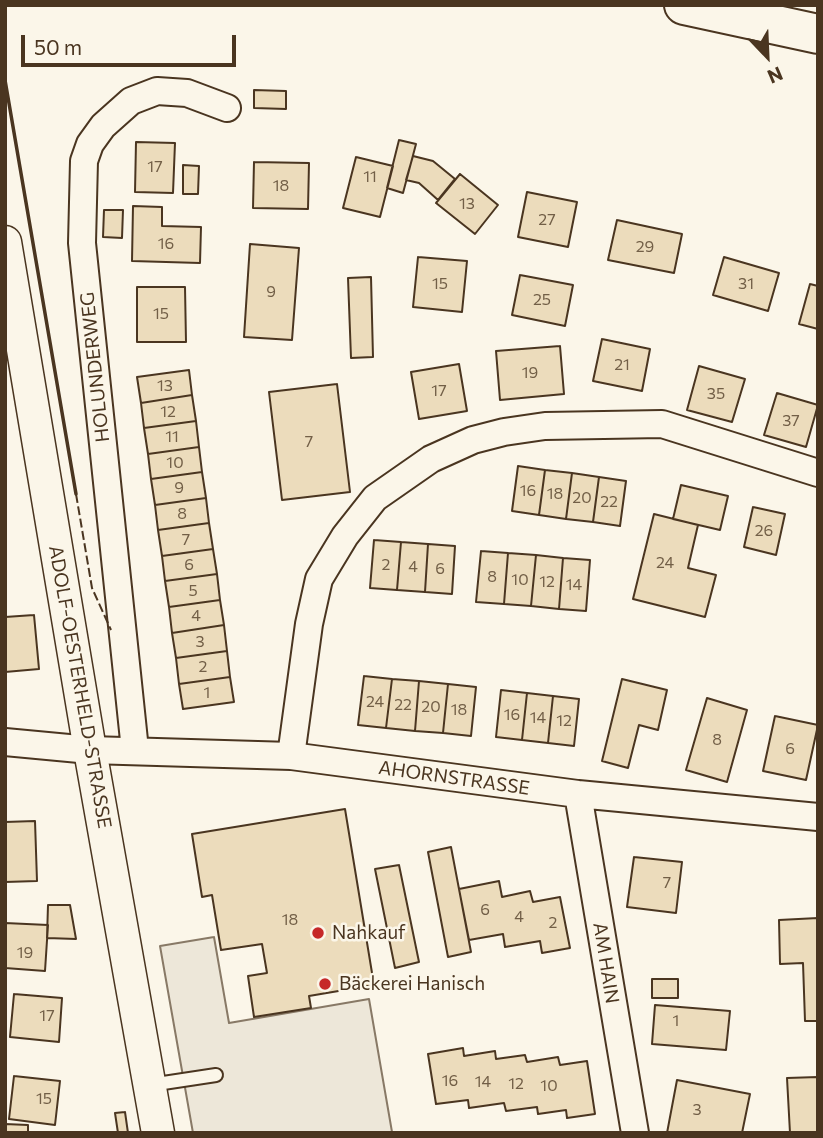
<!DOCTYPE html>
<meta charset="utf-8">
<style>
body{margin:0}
#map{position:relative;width:823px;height:1138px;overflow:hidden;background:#fbf6e9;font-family:Commissioner,sans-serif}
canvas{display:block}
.frame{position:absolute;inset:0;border:7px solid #4a3520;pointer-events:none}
.north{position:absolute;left:732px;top:21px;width:70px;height:70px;-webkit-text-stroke:5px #fbf6e9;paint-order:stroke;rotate:157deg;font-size:19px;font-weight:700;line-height:28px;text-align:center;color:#4a3520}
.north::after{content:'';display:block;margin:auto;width:24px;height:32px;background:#4a3520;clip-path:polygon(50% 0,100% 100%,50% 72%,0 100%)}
.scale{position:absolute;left:21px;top:35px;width:215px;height:32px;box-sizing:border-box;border:4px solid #4a3520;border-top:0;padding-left:9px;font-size:21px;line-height:24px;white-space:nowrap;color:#4a3520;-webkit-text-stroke:5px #fbf6e9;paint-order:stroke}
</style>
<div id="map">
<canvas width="823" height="1138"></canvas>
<div class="frame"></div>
<div class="north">N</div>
<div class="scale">50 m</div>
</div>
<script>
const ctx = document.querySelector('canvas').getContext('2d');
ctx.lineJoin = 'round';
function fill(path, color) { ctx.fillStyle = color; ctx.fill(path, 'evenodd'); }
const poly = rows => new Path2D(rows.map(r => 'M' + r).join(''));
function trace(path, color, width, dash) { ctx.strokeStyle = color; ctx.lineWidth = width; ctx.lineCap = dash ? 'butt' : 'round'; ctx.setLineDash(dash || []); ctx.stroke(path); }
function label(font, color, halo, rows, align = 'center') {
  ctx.font = font + ' Commissioner,sans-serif'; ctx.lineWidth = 5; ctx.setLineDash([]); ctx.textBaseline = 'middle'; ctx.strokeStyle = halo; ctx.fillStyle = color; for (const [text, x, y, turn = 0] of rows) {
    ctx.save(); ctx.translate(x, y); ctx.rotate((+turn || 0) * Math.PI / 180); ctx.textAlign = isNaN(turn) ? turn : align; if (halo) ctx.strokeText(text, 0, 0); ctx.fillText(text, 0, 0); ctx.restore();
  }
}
const parking = poly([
 [214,937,229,1023,369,999,392,1132,193,1133,160,946,214,937]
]);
fill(parking, '#ede7d9');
trace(parking, '#887966', 2);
const building = poly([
 [254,90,286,91,286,109,254,108,254,90],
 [399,140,416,144,403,193,387,188,399,140],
 [136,142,175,143,173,193,135,192,136,142],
 [413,156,433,161,455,179,438,200,419,183,406,180,413,156],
 [356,157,393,166,380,217,343,208,356,157],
 [254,162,309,163,308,209,253,208,254,162],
 [183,165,199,166,198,194,183,194,183,165],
 [460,174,498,205,475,234,436,203,460,174],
 [527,192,577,202,568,247,518,237,527,192],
 [133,206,162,207,162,226,201,227,200,263,132,261,133,206],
 [104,210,123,210,122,238,103,237,104,210],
 [617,220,682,234,674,273,608,260,617,220],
 [250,244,299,248,292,340,244,337,250,244],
 [418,257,467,261,462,312,413,307,418,257],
 [724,257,779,273,768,311,713,295,724,257],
 [520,275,573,285,565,326,512,315,520,275],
 [371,277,373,357,351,358,348,278,371,277],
 [810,284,818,286,818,329,799,324,810,284],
 [137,287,185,287,186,342,137,342,137,287],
 [602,339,650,349,642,391,593,381,602,339],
 [560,346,564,394,500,400,496,351,560,346],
 [459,364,467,411,419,419,411,372,459,364],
 [699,366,745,379,732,422,687,410,699,366],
 [189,370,192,395,141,403,137,377,189,370],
 [337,384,350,492,282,500,269,392,337,384],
 [777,393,818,405,806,447,764,435,777,393],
 [192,395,196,421,144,428,141,403,192,395],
 [196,421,199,447,148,454,144,428,196,421],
 [199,447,202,472,151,479,148,454,199,447],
 [518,466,545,470,539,515,512,511,518,466],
 [545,470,572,473,566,519,539,515,545,470],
 [202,472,206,498,155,505,151,479,202,472],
 [572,473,599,477,593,522,566,519,572,473],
 [599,477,626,481,620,526,593,522,599,477],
 [681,485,728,496,720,530,673,519,681,485],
 [206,498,209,523,158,530,155,505,206,498],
 [753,507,785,514,776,555,744,547,753,507],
 [654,514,698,525,688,568,716,575,705,617,633,599,654,514],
 [209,523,213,549,162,556,158,530,209,523],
 [374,540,401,542,397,590,370,588,374,540],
 [401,542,428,544,425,592,397,590,401,542],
 [428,544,455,546,452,594,425,592,428,544],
 [213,549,217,574,165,581,162,556,213,549],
 [481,551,508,553,504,604,476,602,481,551],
 [508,553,536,555,531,606,504,604,508,553],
 [536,555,563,558,559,609,531,606,536,555],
 [563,558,590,560,586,611,559,609,563,558],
 [217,574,220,600,169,607,165,581,217,574],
 [220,600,224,625,172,633,169,607,220,600],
 [34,615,39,669,5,672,5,617,34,615],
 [224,625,227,651,176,658,172,633,224,625],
 [227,651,230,677,179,684,176,658,227,651],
 [364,676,392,679,386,728,358,725,364,676],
 [230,677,234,702,183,709,179,684,230,677],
 [392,679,419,681,415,731,386,728,392,679],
 [622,679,667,690,658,730,639,725,628,768,602,761,622,679],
 [419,681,448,684,443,733,415,731,419,681],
 [448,684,476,687,471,736,443,733,448,684],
 [501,690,527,693,522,740,496,737,501,690],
 [527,693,553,696,548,743,522,740,527,693],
 [553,696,579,699,574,746,548,743,553,696],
 [707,698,747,710,727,782,686,770,707,698],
 [775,716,818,725,806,780,763,771,775,716],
 [345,809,374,985,309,996,311,1008,254,1017,248,976,267,973,262,944,221,950,212,895,202,897,192,834,345,809],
 [35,821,37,881,5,882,5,822,35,821],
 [451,847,471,952,448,957,428,852,451,847],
 [634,857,682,862,676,913,627,907,634,857],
 [399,865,419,962,395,968,375,869,399,865],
 [499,881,502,897,530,891,533,902,560,897,570,948,542,953,540,941,505,947,503,934,469,940,459,889,499,881],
 [48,905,70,905,76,939,47,938,48,905],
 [818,918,818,1021,805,1021,803,963,780,964,779,920,818,918],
 [5,923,48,925,45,971,5,968,5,923],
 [652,979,678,979,678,998,652,998,652,979],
 [14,994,62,998,59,1042,10,1037,14,994],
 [655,1005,730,1011,726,1050,652,1044,655,1005],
 [463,1048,464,1056,495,1051,496,1059,525,1055,527,1062,558,1057,560,1065,587,1061,595,1114,567,1118,566,1110,538,1114,537,1107,506,1111,504,1103,469,1108,468,1100,436,1104,428,1054,463,1048],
 [14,1076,60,1081,55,1125,9,1119,14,1076],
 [818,1077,818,1133,790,1133,787,1078,818,1077],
 [677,1080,750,1094,742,1133,667,1133,677,1080],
 [125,1112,128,1133,118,1133,115,1113,125,1112],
 [5,1124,28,1125,28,1133,5,1133,5,1124]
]);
fill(building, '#ecdcbc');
trace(building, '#4a3520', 2);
const service = poly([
 [150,1085,216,1075]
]);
const minor = poly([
 [5,742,90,750,291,756,578,794,818,817],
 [135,750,82,243,84,161,90,144,103,126,131,101,157,91,187,93,227,108],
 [291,756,309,624,319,579,345,536,375,498,431,459,473,440,504,432,545,426,662,424,818,473],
 [578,794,635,1133]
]);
const tertiary = poly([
 [5,242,90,750,158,1133]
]);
const primary = poly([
 [684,5,818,34]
]);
trace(service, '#4a3520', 16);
trace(minor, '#4a3520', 30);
trace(tertiary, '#4a3520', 35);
trace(primary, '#4a3520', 42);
trace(service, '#fbf6e9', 12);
trace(minor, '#fbf6e9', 26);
trace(tertiary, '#fbf6e9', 32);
trace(primary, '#fbf6e9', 38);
trace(poly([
 [76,494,92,588,111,630]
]), '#4a3520', 2, [9, 3.5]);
trace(poly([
 [5,80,76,494]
]), '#4a3520', 3.5);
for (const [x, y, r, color] of [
 [318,933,7,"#c62828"],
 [325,984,7,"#c62828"]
]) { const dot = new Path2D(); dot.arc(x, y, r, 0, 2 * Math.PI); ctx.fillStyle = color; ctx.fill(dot); trace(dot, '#fbf6e9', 2.5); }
label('16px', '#725f47', null, [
 ["17",155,167],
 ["11",370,177],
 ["18",281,186],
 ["13",467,204],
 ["27",547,220],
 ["16",166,244],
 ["29",645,247],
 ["15",440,284],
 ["31",746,284],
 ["9",271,292],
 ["25",542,300],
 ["15",161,314],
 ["21",622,365],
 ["19",530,373],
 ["13",165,386],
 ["17",439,391],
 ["35",716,394],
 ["12",168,412],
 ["37",791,421],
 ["11",172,437],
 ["7",309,442],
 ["10",175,463],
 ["9",179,488],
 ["16",528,491],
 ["18",555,494],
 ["20",582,498],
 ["22",609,502],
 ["8",182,514],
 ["26",764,531],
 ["7",186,540],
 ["24",665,563],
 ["6",189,565],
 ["2",386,565],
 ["4",413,567],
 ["6",440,569],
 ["8",492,577],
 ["10",520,580],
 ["12",547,582],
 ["14",574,585],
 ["5",193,591],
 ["4",196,616],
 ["3",200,642],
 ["2",203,667],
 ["1",207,693],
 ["24",375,702],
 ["22",403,705],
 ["20",431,707],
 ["18",459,710],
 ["16",512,715],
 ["14",538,718],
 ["12",564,721],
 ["8",717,740],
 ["6",790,749],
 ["7",667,883],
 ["6",485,910],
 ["4",519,917],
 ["18",290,920],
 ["2",553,923],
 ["19",25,953],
 ["17",47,1016],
 ["1",676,1021],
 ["16",450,1081],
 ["14",483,1082],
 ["12",516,1084],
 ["10",549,1086],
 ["15",44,1099],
 ["3",697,1110]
]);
label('19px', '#4a3520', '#fbf6e9', [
 ["HOLUNDERWEG",95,367,-96],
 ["ADOLF-OESTERHELD-STRASSE",80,687,80],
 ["AHORNSTRASSE",454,778,8],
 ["AM HAIN",606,963,81]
]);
label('19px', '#4a3520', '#fbf6e9', [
 ["Nahkauf",332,933],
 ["Bäckerei Hanisch",339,984]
], 'left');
</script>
